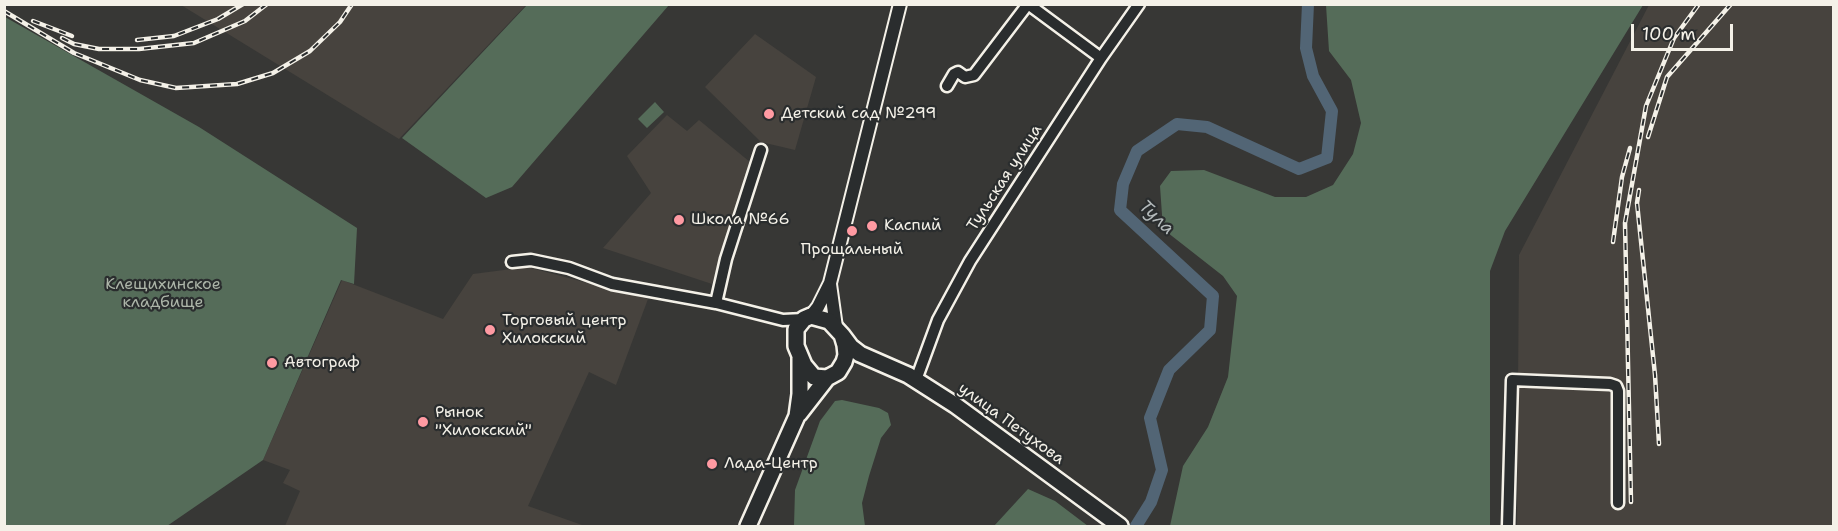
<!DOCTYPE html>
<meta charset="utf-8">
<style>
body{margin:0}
#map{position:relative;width:1838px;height:531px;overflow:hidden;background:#373735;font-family:"Shantell Sans",sans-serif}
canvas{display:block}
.frame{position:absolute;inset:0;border:6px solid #f4f1e8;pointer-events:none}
.scale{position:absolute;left:1631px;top:24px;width:102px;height:27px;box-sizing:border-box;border:3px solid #f4f1e8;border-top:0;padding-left:8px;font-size:18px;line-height:21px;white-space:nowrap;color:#f4f1e8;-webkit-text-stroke:4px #2a2d2e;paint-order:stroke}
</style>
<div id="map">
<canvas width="1838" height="531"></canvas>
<div class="frame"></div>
<div class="scale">100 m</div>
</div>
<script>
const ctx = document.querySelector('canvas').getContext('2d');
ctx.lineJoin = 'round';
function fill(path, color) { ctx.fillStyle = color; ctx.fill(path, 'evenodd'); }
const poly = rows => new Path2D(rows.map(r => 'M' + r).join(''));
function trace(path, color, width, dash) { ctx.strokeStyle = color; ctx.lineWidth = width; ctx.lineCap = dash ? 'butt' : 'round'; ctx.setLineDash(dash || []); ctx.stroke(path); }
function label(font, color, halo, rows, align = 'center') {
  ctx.font = font + ' "Shantell Sans",sans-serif'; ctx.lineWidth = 4.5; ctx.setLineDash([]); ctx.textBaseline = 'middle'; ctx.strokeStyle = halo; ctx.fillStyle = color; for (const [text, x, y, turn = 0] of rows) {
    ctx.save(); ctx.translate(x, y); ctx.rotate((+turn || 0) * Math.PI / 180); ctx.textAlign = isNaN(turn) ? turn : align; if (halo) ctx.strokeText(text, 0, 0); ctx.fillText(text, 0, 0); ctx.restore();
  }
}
fill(poly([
 [181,5,526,5,399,139],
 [1649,5,1833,5,1833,526,1517,526,1519,255],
 [755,34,816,77,795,150,761,142,705,87],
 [667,115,687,131,699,120,750,162,712,284,603,248,651,193,627,156],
 [527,267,648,299,616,385,589,372,528,506,585,526,285,526,300,491,283,483,290,470,263,460,342,280,443,319,473,274]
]), '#47433e');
fill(poly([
 [527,5,669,5,512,187,486,198,402,138],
 [1326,5,1643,5,1505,231,1490,271,1490,526,1170,526,1183,466,1208,427,1228,377,1237,296,1223,276,1163,229,1160,186,1171,171,1204,170,1275,197,1306,197,1333,185,1353,154,1361,123,1351,80,1329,51],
 [5,17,199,127,357,228,354,284,341,280,263,460,167,526,5,526],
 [655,102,664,112,647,128,638,119],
 [842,400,879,408,888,413,891,425,881,438,869,476,862,503,865,526,794,526,795,490,820,421,835,401],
 [1028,489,1055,501,1088,526,994,526]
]), '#556c59');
trace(poly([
 [1136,526,1151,502,1162,470,1150,418,1169,370,1210,330,1213,296,1120,210,1123,184,1137,151,1177,124,1207,127,1299,169,1327,158,1332,111,1313,76,1306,48,1308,4]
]), '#526575', 12);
const minor = poly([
 [947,86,954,74,958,72,965,77,974,75,1028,4,1101,58],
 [512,262,531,260,569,268,612,284,716,303,783,320,804,319],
 [716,303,726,259,761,150],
 [916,380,938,320,970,261,1101,58,1139,4],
 [1508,526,1512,380,1610,384,1616,386,1618,391,1618,503]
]);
const major = poly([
 [830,284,836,327],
 [811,316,818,307,830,283,900,4]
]);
const highway = poly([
 [811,316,829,321,842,335,845,345,846,355,844,362,838,372,827,378,814,377,804,365,796,346,796,329,804,319,811,316],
 [842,335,851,347,860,354,908,375,955,405,1120,526],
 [799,414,827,378],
 [748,526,797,416,800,394,800,358]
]);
trace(minor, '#f4f1e8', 15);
trace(major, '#f4f1e8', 16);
trace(highway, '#f4f1e8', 20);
trace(minor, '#2a2d2e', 10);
trace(major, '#2a2d2e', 12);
trace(highway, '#2a2d2e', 15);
const rail = poly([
 [4,11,74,53,140,80,176,88,237,84,273,73,310,51,340,22,352,4],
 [33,21,72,36],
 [62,38,74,44,99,49,139,49,194,43,245,21,267,4],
 [137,40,174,36,218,19,243,4],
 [1648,137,1667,77,1731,4],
 [1639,190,1637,203,1655,375,1659,444],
 [1613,242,1622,177,1630,148],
 [1631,502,1625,223,1646,106,1674,38,1699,4]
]);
trace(rail, '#f4f1e8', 4.5);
trace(rail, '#2a2d2e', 2, [7]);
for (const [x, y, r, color] of [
 [769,114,6,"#ff9aa2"],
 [679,220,6,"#ff9aa2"],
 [872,226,6,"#ff9aa2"],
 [852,231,6,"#ff9aa2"],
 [490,330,6,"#ff9aa2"],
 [272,363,6,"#ff9aa2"],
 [423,422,6,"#ff9aa2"],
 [712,464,6,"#ff9aa2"]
]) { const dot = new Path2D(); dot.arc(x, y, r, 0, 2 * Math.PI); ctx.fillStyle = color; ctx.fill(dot); trace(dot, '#2a2d2e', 2); }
label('16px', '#f4f1e8', '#2a2d2e', [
 ["Детский сад №299",781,114],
 ["Школа №66",691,220],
 ["Каспий",884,226],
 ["Прощальный",852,250,"center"],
 ["Торговый центр",502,321],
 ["Хилокский",502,339],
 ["Автограф",284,363],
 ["Рынок",435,413],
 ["\"Хилокский\"",435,431],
 ["Лада-Центр",724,464]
], 'left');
label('16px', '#f4f1e8', '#2a2d2e', [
 ["Тульская улица",1005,178,-57],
 ["улица Петухова",1011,424,36]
]);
label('16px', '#acb5a8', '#2a2d2e', [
 ["Клещихинское",163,285],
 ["кладбище",163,303]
]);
label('italic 18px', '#b3b9ba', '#2a2d2e', [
 ["Тула",1156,218,43]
]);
</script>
